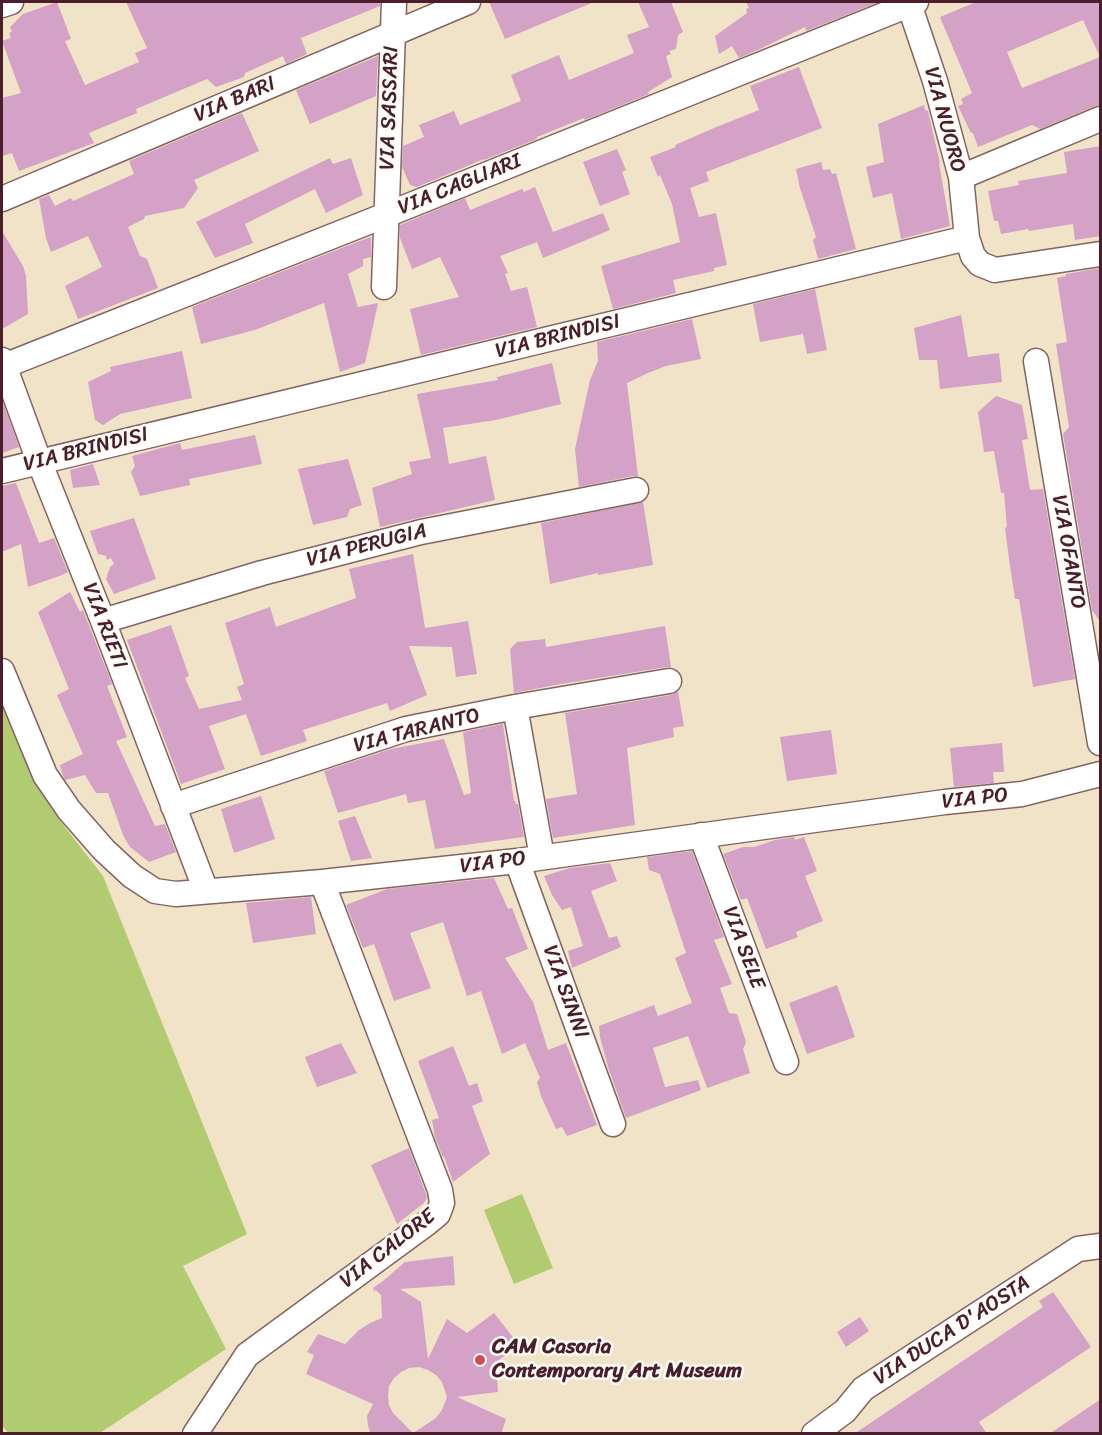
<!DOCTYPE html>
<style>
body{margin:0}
#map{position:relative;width:1102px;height:1435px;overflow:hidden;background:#f1e3c7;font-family:Sriracha,sans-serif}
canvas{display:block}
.frame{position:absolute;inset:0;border:3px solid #4a1f2b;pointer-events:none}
</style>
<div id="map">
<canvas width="1102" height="1435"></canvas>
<div class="frame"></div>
</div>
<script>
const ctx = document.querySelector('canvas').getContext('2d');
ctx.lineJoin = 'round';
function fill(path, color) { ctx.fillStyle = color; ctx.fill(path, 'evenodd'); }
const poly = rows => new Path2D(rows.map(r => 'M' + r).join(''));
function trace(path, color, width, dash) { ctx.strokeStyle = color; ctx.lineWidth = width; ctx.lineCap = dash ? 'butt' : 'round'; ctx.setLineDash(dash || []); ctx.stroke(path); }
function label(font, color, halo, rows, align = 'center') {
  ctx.font = font + ' Sriracha,sans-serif'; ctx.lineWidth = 5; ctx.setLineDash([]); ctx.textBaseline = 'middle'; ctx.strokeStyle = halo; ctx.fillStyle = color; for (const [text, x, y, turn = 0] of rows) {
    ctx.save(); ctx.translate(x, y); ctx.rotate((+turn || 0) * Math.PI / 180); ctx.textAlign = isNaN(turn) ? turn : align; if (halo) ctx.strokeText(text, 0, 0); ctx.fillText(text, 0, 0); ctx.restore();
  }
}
fill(poly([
 [2,701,33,780,64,826,103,876,247,1234,183,1266,226,1349,100,1433,8,1433,2,1425],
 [522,1194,553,1268,514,1284,484,1210]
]), '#b1cb71');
fill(poly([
 [57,2,71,39,65,41,85,85,139,62,135,53,147,48,126,2,380,2,380,6,301,38,307,54,286,64,283,56,245,73,244,77,216,87,207,79,136,109,137,113,89,133,94,143,19,171,12,153,2,156,2,98,21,93,2,41,11,38,9,33,12,32,10,27,23,14],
 [489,2,594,2,505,39],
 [638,2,671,2,683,32,678,35,676,49,669,51,671,54,666,56,672,77,648,92,649,94,585,120,584,118,537,137,537,139,484,160,484,159,417,187,410,185,402,167,403,146,424,137,419,125,454,111,460,125,521,101,511,75,559,55,569,80,634,53,627,35,649,27],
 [746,2,879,2,806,31,805,27,760,49,739,58,732,46,719,54,715,36,747,13,746,9,749,8],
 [976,2,1101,2,1101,105,1095,106,1040,129,1032,125,978,147,973,133,971,133,958,106,963,104,961,99,972,93,940,17],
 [1083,20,1100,57,1022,88,1007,52],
 [378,56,376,96,310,124,296,90],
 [799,67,822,128,706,172,709,181,690,188,699,217,716,213,727,265,714,268,714,271,673,280,676,293,613,309,601,266,680,242,672,204,660,175,658,177,650,157,676,147,675,145,714,128,759,110,750,86],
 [924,105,925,110,928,111,940,163,939,163,950,226,901,239,892,193,873,198,866,167,884,162,878,124],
 [242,113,259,151,194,180,198,188,184,208,145,216,144,219,128,227,140,256,147,259,158,288,78,319,65,286,102,267,88,236,51,252,46,238,39,199,49,195,55,206,71,198,73,201,134,174,129,161],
 [1101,146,1101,236,1075,240,1073,224,1029,231,1028,229,1001,234,998,221,994,221,988,191,1019,185,1018,181,1067,173,1064,152],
 [617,149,626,170,622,172,630,194,600,206,583,162],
 [330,158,333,164,351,158,363,195,326,213,315,189,245,224,253,243,215,258,196,222],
 [821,162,823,170,830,169,832,174,836,173,856,249,818,259,813,240,816,237,800,188,796,169],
 [535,187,553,232,603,213,610,230,543,258,537,242,500,256,508,273,505,274,511,291,527,287,537,327,421,355,410,309,459,297,440,257,412,269,400,238,400,225,465,198,470,210,522,189,524,192],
 [2,231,23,266,26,276,28,314,2,329],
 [371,237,371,257,363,259,363,266,348,274,358,307,378,303,365,363,340,372,324,303,255,330,201,344,192,307,357,242],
 [1101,268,1101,623,1092,610,1063,434,1069,427,1056,344,1067,342,1057,278,1066,276,1066,274],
 [815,289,827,350,807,354,803,334,760,342,753,304],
 [961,315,968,357,999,353,1002,382,940,389,937,360,919,360,914,328],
 [692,319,701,359,666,366,648,373,627,383,638,476,633,476,579,487,575,449,590,380,598,361,597,342],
 [182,351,192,398,120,414,103,425,95,420,88,382,111,371,110,367],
 [552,363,561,404,496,420,443,428,449,464,486,456,495,500,380,527,372,488,412,474,409,462,431,458,417,394,498,380,497,377],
 [996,396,1022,405,1028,439,1022,440,1030,490,1043,489,1075,679,1033,687,1019,599,1015,599,1009,559,1005,528,1007,527,1004,493,1001,493,994,451,984,452,978,412],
 [2,400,19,447,2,453],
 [255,435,262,464,189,479,190,485,140,496,131,472,135,466,132,456,180,443,182,450],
 [348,459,362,505,350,509,347,517,313,525,298,469],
 [93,464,100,485,73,488,70,470],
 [16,483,39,543,54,538,68,572,62,575,28,587,21,544,2,552,2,486],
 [643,502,653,565,598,575,598,573,550,584,541,523],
 [134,518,156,579,114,594,106,579,110,567,114,564,111,558,107,560,106,556,98,554,90,531],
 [413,554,425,628,468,621,477,674,456,677,452,647,409,646,427,695,390,711,387,703,303,730,307,741,261,756,246,714,209,726,225,769,181,784,127,640,171,625,189,676,185,678,199,709,242,700,237,687,244,684,225,623,270,607,276,627,356,598,349,569],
 [70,592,80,612,83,610,112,684,107,686,127,737,116,741,155,826,165,824,176,852,149,862,130,847,123,835,108,793,96,793,85,775,65,780,63,776,60,765,83,754,57,695,69,689,38,612],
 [665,626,671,667,667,667,561,684,514,693,510,649,517,642,545,639,546,647],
 [678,692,684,726,673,728,674,737,627,748,635,825,553,838,546,799,577,794,565,713,671,695],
 [503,724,514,801,515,801,516,804,518,804,524,837,435,849,425,800,408,803,406,794,338,813,324,771,391,749,444,739,464,795,471,793,463,732],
 [831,730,837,774,787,781,780,737],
 [1002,743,1004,772,993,772,994,783,954,787,950,748],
 [261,796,275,839,234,853,221,809],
 [355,816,372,858,351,861,338,821],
 [794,837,795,840,804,837,817,871,805,876,823,921,796,932,798,937,766,949,747,898,741,900,723,854,743,847,754,847,775,840],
 [692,851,724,937,714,940,732,984,720,988,729,1013,737,1014,746,1042,743,1049,750,1073,707,1088,688,1036,653,1048,665,1087,698,1080,701,1090,626,1118,608,1067,600,1037,599,1026,654,1005,658,1016,692,1003,675,958,686,953,660,874,649,870,647,857],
 [610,863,617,881,591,891,609,938,617,936,621,947,572,968,568,951,583,946,571,907,562,910,552,895,544,876,570,868],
 [494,878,508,909,512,908,528,949,505,958,533,1002,548,1050,566,1043,597,1125,567,1136,562,1127,556,1129,541,1096,537,1082,540,1078,525,1043,502,1054,481,991,467,996,443,922,410,933,431,988,394,1001,374,944,363,948,346,905,387,889],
 [311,897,316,934,253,943,246,903],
 [837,985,855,1037,807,1054,789,1003],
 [341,1043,357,1073,317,1087,305,1057],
 [453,1046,469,1086,477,1083,483,1101,472,1106,490,1154,453,1182,444,1156,443,1158,435,1137,432,1120,439,1118,418,1061],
 [409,1148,427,1197,424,1203,397,1224,371,1165],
 [453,1256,455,1285,400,1289,421,1302,428,1359,447,1319,467,1333,494,1313,519,1345,492,1365,497,1379,498,1392,457,1397,506,1419,501,1434,371,1434,368,1426,367,1416,373,1404,306,1374,314,1355,307,1352,318,1334,345,1344,359,1330,370,1323,382,1318,381,1295,376,1290,373,1291,374,1289,373,1288,383,1281,405,1262],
 [419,1367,428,1370,436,1375,442,1382,447,1397,442,1410,436,1418,413,1433,393,1413,389,1405,388,1396,389,1386,394,1378,401,1372,409,1368],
 [1053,1292,1091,1347,979,1422,987,1434,854,1434,1043,1307,1039,1301],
 [860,1317,869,1331,846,1347,837,1332],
 [1101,1399,1101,1434,1049,1434]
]), '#d3a2c6');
const street = poly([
 [909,4,935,81,961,177,967,238],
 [2,5,11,2],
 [961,177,1100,119],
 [2,199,468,2],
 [384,287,394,2],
 [2,360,39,461,103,621,206,891],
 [1036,361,1100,743],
 [4,366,386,215,916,2],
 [2,471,967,238,973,256,980,264,995,270,1100,254],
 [103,621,262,573,421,532,636,490],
 [2,671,45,775,69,810,104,850,132,876,155,891,176,894,322,882,517,861,945,802,1022,794,1100,774],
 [515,707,542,857],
 [173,806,406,729,515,707,669,681],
 [701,835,786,1062],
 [517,861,613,1124],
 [195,1434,247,1355,427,1223,438,1214,442,1203,440,1190,322,882],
 [814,1434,845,1411,863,1389,1078,1249,1100,1246]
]);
trace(street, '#846462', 27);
trace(street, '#fff', 24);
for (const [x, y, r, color] of [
 [480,1360,6,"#d1495b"]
]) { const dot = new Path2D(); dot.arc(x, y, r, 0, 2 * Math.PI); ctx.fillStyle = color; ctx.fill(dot); trace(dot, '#fdfcf7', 2); }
label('21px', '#4a1f2b', '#fdfcf7', [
 ["VIA BARI",235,100,-23],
 ["VIA SASSARI",390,108,-88],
 ["VIA NUORO",944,120,75],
 ["VIA CAGLIARI",460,185,-22],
 ["VIA BRINDISI",558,337,-14],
 ["VIA BRINDISI",86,450,-14],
 ["VIA PERUGIA",367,546,-14],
 ["VIA OFANTO",1068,552,80],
 ["VIA RIETI",104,626,69],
 ["VIA TARANTO",417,731,-14],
 ["VIA PO",975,799,-6],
 ["VIA PO",493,863,-7],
 ["VIA SELE",743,948,70],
 ["VIA SINNI",565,992,70],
 ["VIA CALORE",388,1249,-38],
 ["VIA DUCA D'AOSTA",952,1331,-33]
]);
label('bold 21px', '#4a1f2b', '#fdfcf7', [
 ["CAM Casoria",492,1348],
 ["Contemporary Art Museum",492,1372]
], 'left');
</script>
